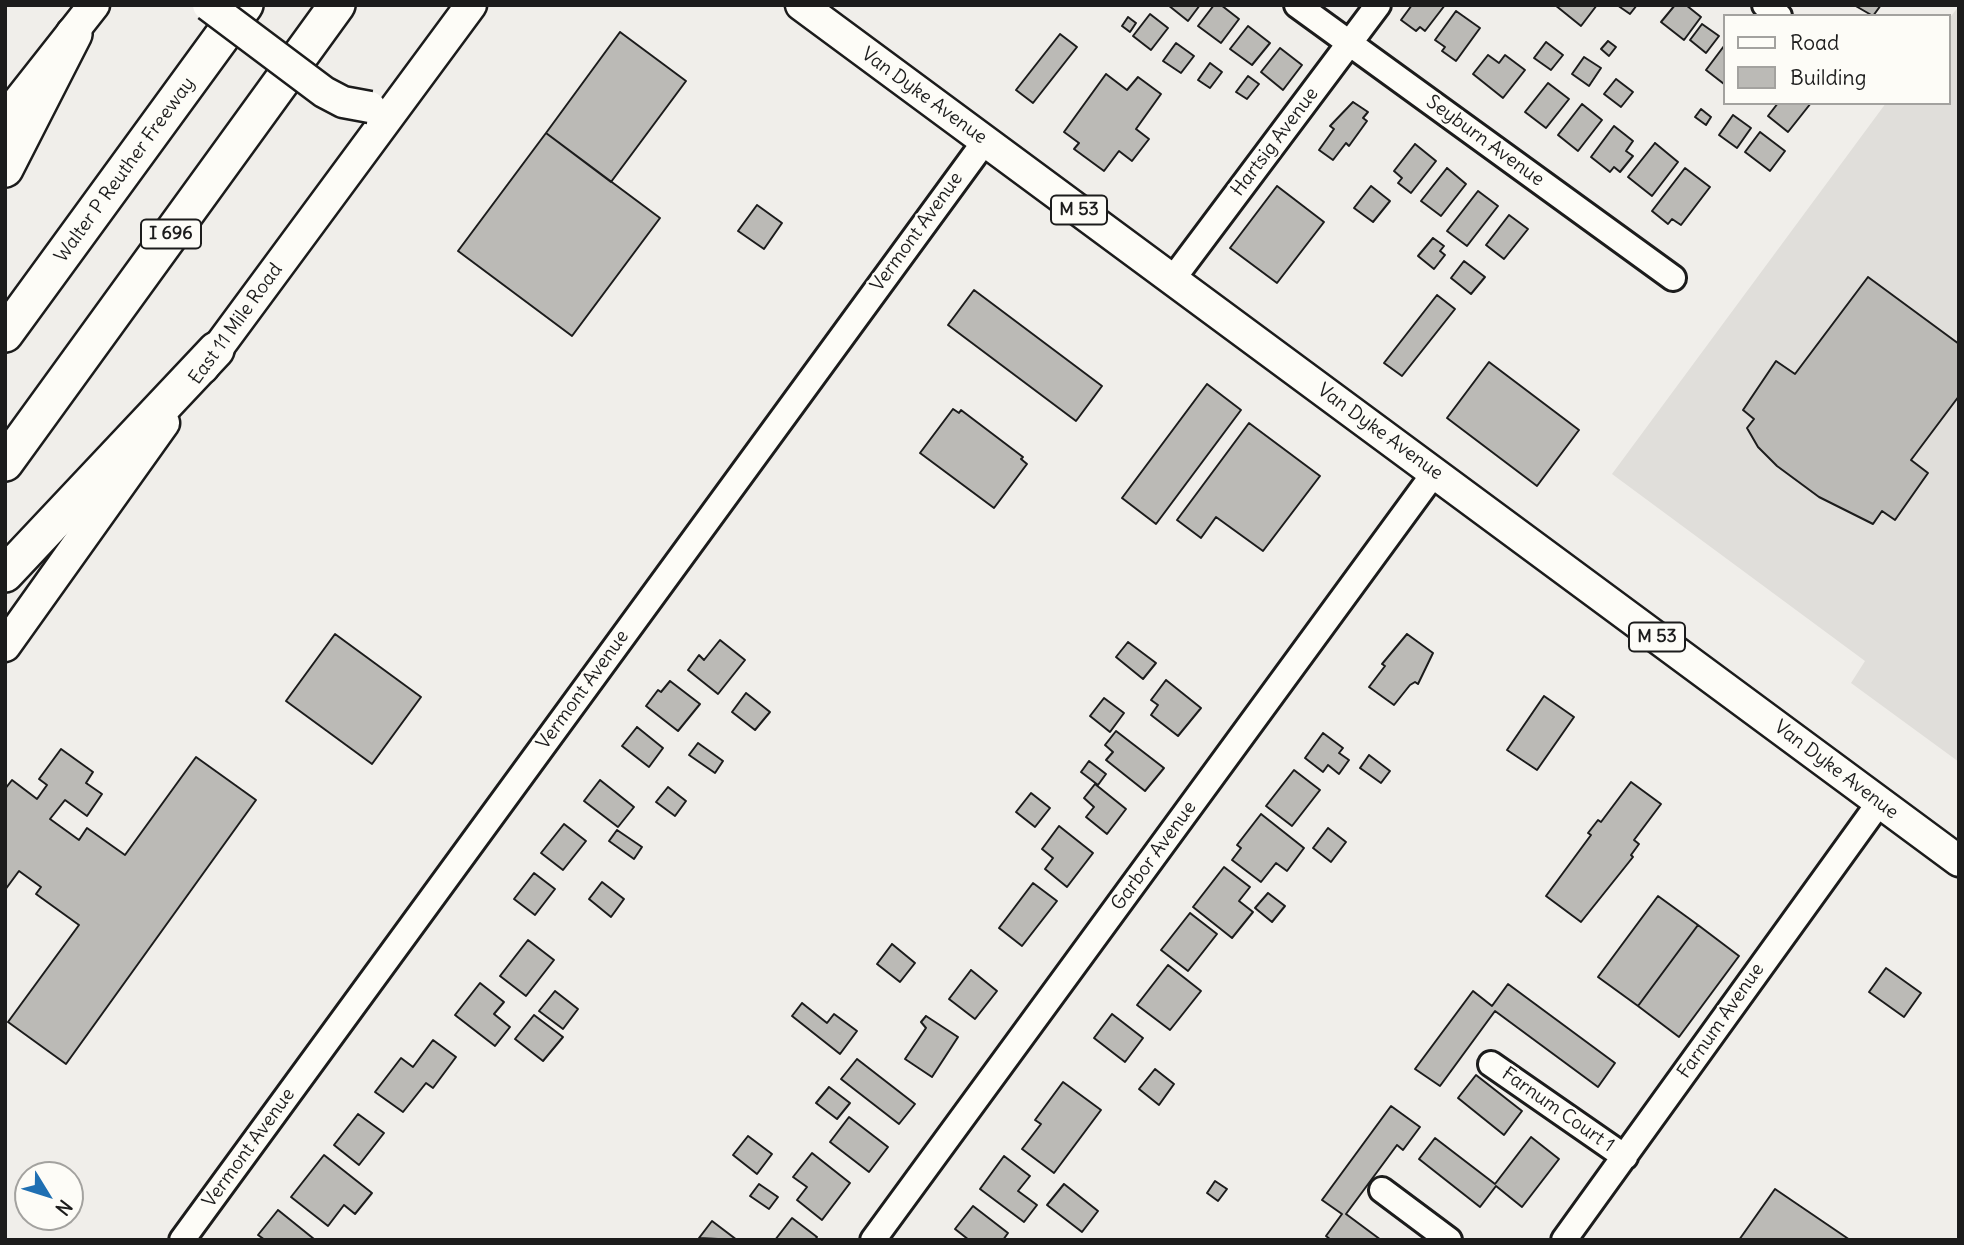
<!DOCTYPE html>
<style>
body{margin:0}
#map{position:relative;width:1964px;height:1245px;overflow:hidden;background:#f0eeea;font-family:Delius,sans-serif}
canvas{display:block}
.frame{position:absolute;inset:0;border:7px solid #1c1c1c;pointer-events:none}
.legend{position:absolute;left:1723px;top:14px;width:228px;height:91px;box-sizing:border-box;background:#fdfcf7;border:2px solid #a3a29f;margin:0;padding:9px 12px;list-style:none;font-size:21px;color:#1c1c1c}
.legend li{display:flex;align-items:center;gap:14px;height:35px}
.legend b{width:35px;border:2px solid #a3a29f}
.north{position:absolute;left:14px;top:1161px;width:70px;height:70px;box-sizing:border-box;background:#fdfcf7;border:2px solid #a3a29f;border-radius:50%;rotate:128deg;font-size:19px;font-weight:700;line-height:28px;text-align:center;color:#1c1c1c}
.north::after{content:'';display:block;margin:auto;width:24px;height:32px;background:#1f6fb2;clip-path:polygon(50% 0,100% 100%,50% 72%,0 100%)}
</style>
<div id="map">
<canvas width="1964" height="1245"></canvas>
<div class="frame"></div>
<ul class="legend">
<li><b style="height:9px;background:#fdfcf7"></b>Road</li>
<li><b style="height:19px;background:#bbbab6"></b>Building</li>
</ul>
<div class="north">N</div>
</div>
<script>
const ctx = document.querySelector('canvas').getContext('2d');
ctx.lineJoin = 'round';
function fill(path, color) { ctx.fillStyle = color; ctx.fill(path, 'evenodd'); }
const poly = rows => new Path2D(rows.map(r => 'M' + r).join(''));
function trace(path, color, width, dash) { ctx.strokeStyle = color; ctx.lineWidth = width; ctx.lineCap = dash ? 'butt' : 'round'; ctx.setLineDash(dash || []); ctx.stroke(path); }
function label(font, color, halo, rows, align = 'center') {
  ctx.font = font + ' Delius,sans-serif'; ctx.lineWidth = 5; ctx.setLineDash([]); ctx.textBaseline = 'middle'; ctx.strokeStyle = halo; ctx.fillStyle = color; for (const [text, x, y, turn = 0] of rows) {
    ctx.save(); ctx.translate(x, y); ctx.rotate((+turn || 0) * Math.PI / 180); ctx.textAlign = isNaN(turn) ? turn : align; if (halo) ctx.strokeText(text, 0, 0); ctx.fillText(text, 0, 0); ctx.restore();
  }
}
fill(poly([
 [1959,6,1959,762,1851,683,1865,661,1612,474,1886,103,1948,103,1948,20]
]), '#e0deda');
const building = poly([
 [1168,5,1200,5,1188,21,1168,5],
 [1214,5,1221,5,1239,19,1221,43,1198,26,1214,5],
 [1412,5,1445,5,1425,31,1420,27,1416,31,1401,20,1412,5],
 [1555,5,1597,5,1581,26,1555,5],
 [1617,5,1637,5,1630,14,1617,5],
 [1675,5,1686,5,1701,17,1684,40,1661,22,1675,5],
 [1854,5,1881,5,1873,16,1854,5],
 [1456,11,1480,28,1456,61,1442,51,1445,47,1435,40,1456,11],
 [1150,14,1168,28,1151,50,1133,36,1150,14],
 [1128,17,1136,23,1130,32,1122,26,1128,17],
 [1702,24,1719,36,1706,53,1690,40,1702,24],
 [1248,26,1270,43,1252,65,1230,49,1248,26],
 [620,32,686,81,611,182,546,133,620,32],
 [1060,34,1077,47,1033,103,1016,90,1060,34],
 [1608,41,1616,47,1609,56,1601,49,1608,41],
 [1546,42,1563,55,1551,70,1534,58,1546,42],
 [1176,43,1194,56,1181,73,1163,61,1176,43],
 [1724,46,1724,84,1706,70,1724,46],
 [1280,48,1302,65,1283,90,1261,72,1280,48],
 [1488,55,1499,63,1505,55,1525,70,1503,98,1473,74,1488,55],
 [1584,57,1601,68,1589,86,1572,74,1584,57],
 [1210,63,1222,72,1210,88,1198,80,1210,63],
 [1106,74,1127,90,1138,77,1161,94,1136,129,1149,139,1132,161,1119,151,1104,171,1074,149,1079,143,1064,132,1106,74],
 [1248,76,1259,84,1247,99,1236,92,1248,76],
 [1616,79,1633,92,1621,107,1604,94,1616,79],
 [1548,83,1569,99,1546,128,1525,112,1548,83],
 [1353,102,1368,112,1363,118,1367,121,1349,146,1346,143,1333,160,1319,150,1334,129,1330,126,1353,102],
 [1778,103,1811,103,1788,132,1768,116,1778,103],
 [1582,104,1602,120,1578,151,1558,135,1582,104],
 [1701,109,1711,117,1706,125,1695,117,1701,109],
 [1733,115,1751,128,1737,148,1719,135,1733,115],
 [1614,126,1633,141,1626,151,1633,156,1620,172,1614,167,1610,172,1591,157,1614,126],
 [1760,132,1785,151,1770,171,1745,152,1760,132],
 [546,133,660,218,572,336,458,251,546,133],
 [1655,143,1678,162,1652,196,1628,177,1655,143],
 [1415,144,1436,161,1411,193,1398,183,1402,178,1394,171,1415,144],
 [1447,168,1466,184,1441,216,1421,201,1447,168],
 [1685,168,1710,187,1681,225,1672,219,1668,224,1652,211,1685,168],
 [1277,186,1324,222,1277,283,1230,248,1277,186],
 [1371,186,1390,201,1373,222,1354,208,1371,186],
 [1478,191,1498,206,1467,246,1447,231,1478,191],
 [757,205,782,223,764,249,738,231,757,205],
 [1509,215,1528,229,1504,259,1486,245,1509,215],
 [1433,238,1444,246,1440,251,1445,255,1434,269,1418,256,1433,238],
 [1464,261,1485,277,1471,294,1451,278,1464,261],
 [1868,277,1959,344,1959,396,1911,460,1928,473,1895,520,1882,511,1873,524,1819,497,1777,466,1758,447,1747,428,1754,419,1743,410,1776,361,1795,374,1868,277],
 [974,290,1102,386,1076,421,948,325,974,290],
 [1437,295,1455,309,1402,376,1384,363,1437,295],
 [1489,362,1579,430,1537,486,1447,418,1489,362],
 [1207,384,1241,410,1156,524,1122,498,1207,384],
 [953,409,959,413,961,410,1023,457,1021,459,1027,464,994,508,920,453,953,409],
 [1249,423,1320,476,1263,551,1216,517,1201,538,1177,520,1249,423],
 [335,634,421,697,372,764,286,701,335,634],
 [1407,634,1433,653,1418,684,1415,682,1410,685,1394,705,1369,687,1385,666,1382,664,1407,634],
 [720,640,745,660,718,694,688,670,699,655,704,660,720,640],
 [1128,642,1156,663,1143,679,1116,657,1128,642],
 [1166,680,1201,708,1178,736,1151,715,1158,705,1151,700,1166,680],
 [670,681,700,704,678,731,646,706,658,690,661,692,670,681],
 [746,693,770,712,755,730,732,712,746,693],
 [1544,696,1574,717,1537,770,1507,750,1544,696],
 [1104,698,1124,713,1110,732,1090,716,1104,698],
 [637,727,663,748,649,767,622,746,637,727],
 [1116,731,1164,768,1145,791,1106,760,1113,752,1105,745,1116,731],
 [1323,733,1343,748,1339,753,1349,760,1339,774,1328,765,1323,772,1305,758,1323,733],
 [698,743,723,761,715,773,689,755,698,743],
 [61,749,93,772,86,783,102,794,87,816,65,800,50,819,79,840,87,828,125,855,196,757,256,800,66,1064,8,1022,79,925,36,894,41,887,19,871,5,890,5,789,12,780,37,799,47,785,39,779,61,749],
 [1369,755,1390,771,1381,783,1360,768,1369,755],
 [1089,761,1106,774,1098,785,1081,772,1089,761],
 [1294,770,1320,790,1292,826,1266,806,1294,770],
 [600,780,634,807,618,827,584,801,600,780],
 [1631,782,1661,804,1634,840,1639,844,1631,855,1633,857,1581,922,1546,896,1591,835,1588,833,1598,820,1601,822,1631,782],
 [1095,784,1126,809,1107,834,1086,817,1094,807,1084,798,1095,784],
 [668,787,686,801,675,816,656,802,668,787],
 [1031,793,1050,808,1035,827,1016,812,1031,793],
 [1261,814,1304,848,1287,871,1276,863,1261,882,1232,860,1241,848,1237,845,1261,814],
 [564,824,586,841,563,870,541,853,564,824],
 [1059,826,1093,853,1067,887,1045,869,1053,858,1042,849,1059,826],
 [1328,828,1346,842,1331,862,1313,848,1328,828],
 [617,830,642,847,634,859,609,841,617,830],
 [1224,867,1250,887,1239,901,1253,912,1232,938,1193,907,1224,867],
 [534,873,555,889,535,915,514,899,534,873],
 [602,882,624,899,611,917,589,899,602,882],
 [1033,883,1057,901,1022,946,999,928,1033,883],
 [1268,893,1285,906,1272,922,1255,908,1268,893],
 [1658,896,1698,925,1638,1006,1598,977,1658,896],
 [1190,913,1217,934,1188,971,1161,950,1190,913],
 [1698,925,1739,956,1679,1037,1638,1006,1698,925],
 [528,940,554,960,526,996,500,976,528,940],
 [892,944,915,963,900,982,877,964,892,944],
 [1168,965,1201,991,1170,1030,1137,1005,1168,965],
 [1886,968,1921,993,1904,1017,1869,992,1886,968],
 [971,970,997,991,975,1019,949,999,971,970],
 [480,983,504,1002,494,1014,510,1027,495,1046,455,1015,480,983],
 [1508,984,1615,1063,1598,1087,1495,1011,1440,1086,1415,1069,1473,991,1492,1006,1508,984],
 [555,991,578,1009,563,1029,539,1011,555,991],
 [802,1003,827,1023,834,1014,857,1031,840,1054,792,1016,802,1003],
 [1112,1014,1143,1038,1125,1062,1094,1038,1112,1014],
 [534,1015,563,1037,543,1061,515,1039,534,1015],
 [926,1016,958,1037,932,1077,905,1059,926,1028,921,1022,926,1016],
 [433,1040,456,1057,433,1088,426,1083,403,1112,375,1092,401,1058,413,1067,433,1040],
 [857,1059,915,1104,899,1124,841,1079,857,1059],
 [1155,1069,1174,1084,1159,1105,1139,1089,1155,1069],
 [1476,1075,1522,1111,1504,1135,1458,1098,1476,1075],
 [1063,1082,1101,1110,1054,1173,1022,1149,1041,1124,1035,1120,1063,1082],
 [829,1087,850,1103,837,1119,816,1103,829,1087],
 [1391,1106,1420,1127,1403,1150,1397,1145,1346,1214,1381,1240,1331,1240,1326,1236,1342,1214,1322,1200,1391,1106],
 [358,1114,384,1133,359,1165,334,1145,358,1114],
 [849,1117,888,1147,869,1172,830,1142,849,1117],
 [748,1136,772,1154,757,1174,733,1155,748,1136],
 [1531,1137,1559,1159,1522,1207,1496,1186,1480,1207,1419,1159,1435,1138,1495,1184,1531,1137],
 [812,1153,850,1183,822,1220,797,1200,807,1187,793,1177,812,1153],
 [324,1155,372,1193,355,1214,344,1205,328,1226,291,1197,324,1155],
 [1004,1156,1030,1176,1018,1191,1037,1205,1024,1222,980,1189,1004,1156],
 [1215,1181,1227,1189,1218,1201,1207,1193,1215,1181],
 [759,1184,778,1197,769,1209,750,1196,759,1184],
 [1064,1184,1098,1211,1082,1232,1047,1205,1064,1184],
 [1775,1189,1850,1240,1739,1240,1775,1189],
 [973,1206,1008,1233,1003,1240,969,1240,955,1229,973,1206],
 [278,1210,314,1239,313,1240,265,1240,258,1235,278,1210],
 [792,1218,817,1237,815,1240,775,1240,792,1218],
 [712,1221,737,1240,699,1238,712,1221]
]);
fill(building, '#bbbab6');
trace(building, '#1c1c1c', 2);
const minor = poly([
 [1297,5,1673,278],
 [1765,5,1779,16],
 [1172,280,1378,5],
 [1491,1064,1625,1157],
 [1382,1190,1449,1240],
 [182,1240,985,141],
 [873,1240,1435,472],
 [1564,1240,1879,803]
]);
const major = poly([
 [801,5,1959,861],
 [5,118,94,5],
 [203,368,471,5],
 [5,646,164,423]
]);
const highway = poly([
 [5,169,74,34],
 [5,334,245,5],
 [5,463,337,5],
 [5,574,216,350]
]);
trace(minor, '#1c1c1c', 30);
trace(major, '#1c1c1c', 35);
trace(highway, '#1c1c1c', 40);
trace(minor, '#fdfcf7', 24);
trace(major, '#fdfcf7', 30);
trace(highway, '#fdfcf7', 35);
const majorBridge = poly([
 [208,5,324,92,343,102,370,107]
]);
trace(majorBridge, '#1c1c1c', 35, []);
trace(majorBridge, '#fdfcf7', 30);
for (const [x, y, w] of [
 [1079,210,56],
 [171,234,60],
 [1657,637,56]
]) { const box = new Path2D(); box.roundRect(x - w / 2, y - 14.5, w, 29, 5); ctx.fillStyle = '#fdfcf7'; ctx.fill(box); trace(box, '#1c1c1c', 2); }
label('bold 18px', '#1c1c1c', null, [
 ["M 53",1079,210],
 ["I 696",171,234],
 ["M 53",1657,637]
]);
label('19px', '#1c1c1c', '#fdfcf7', [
 ["Van Dyke Avenue",924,96,36],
 ["Seyburn Avenue",1485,141,36],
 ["Hartsig Avenue",1275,142,-53],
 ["Walter P Reuther Freeway",125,170,-54],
 ["Vermont Avenue",917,232,-54],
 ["East 11 Mile Road",236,324,-54],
 ["Van Dyke Avenue",1380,432,36],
 ["Vermont Avenue",583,690,-54],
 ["Van Dyke Avenue",1836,770,37],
 ["Garbor Avenue",1154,856,-54],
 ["Farnum Avenue",1721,1021,-55],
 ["Farnum Court 1",1558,1110,35],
 ["Vermont Avenue",249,1148,-54]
]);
</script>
